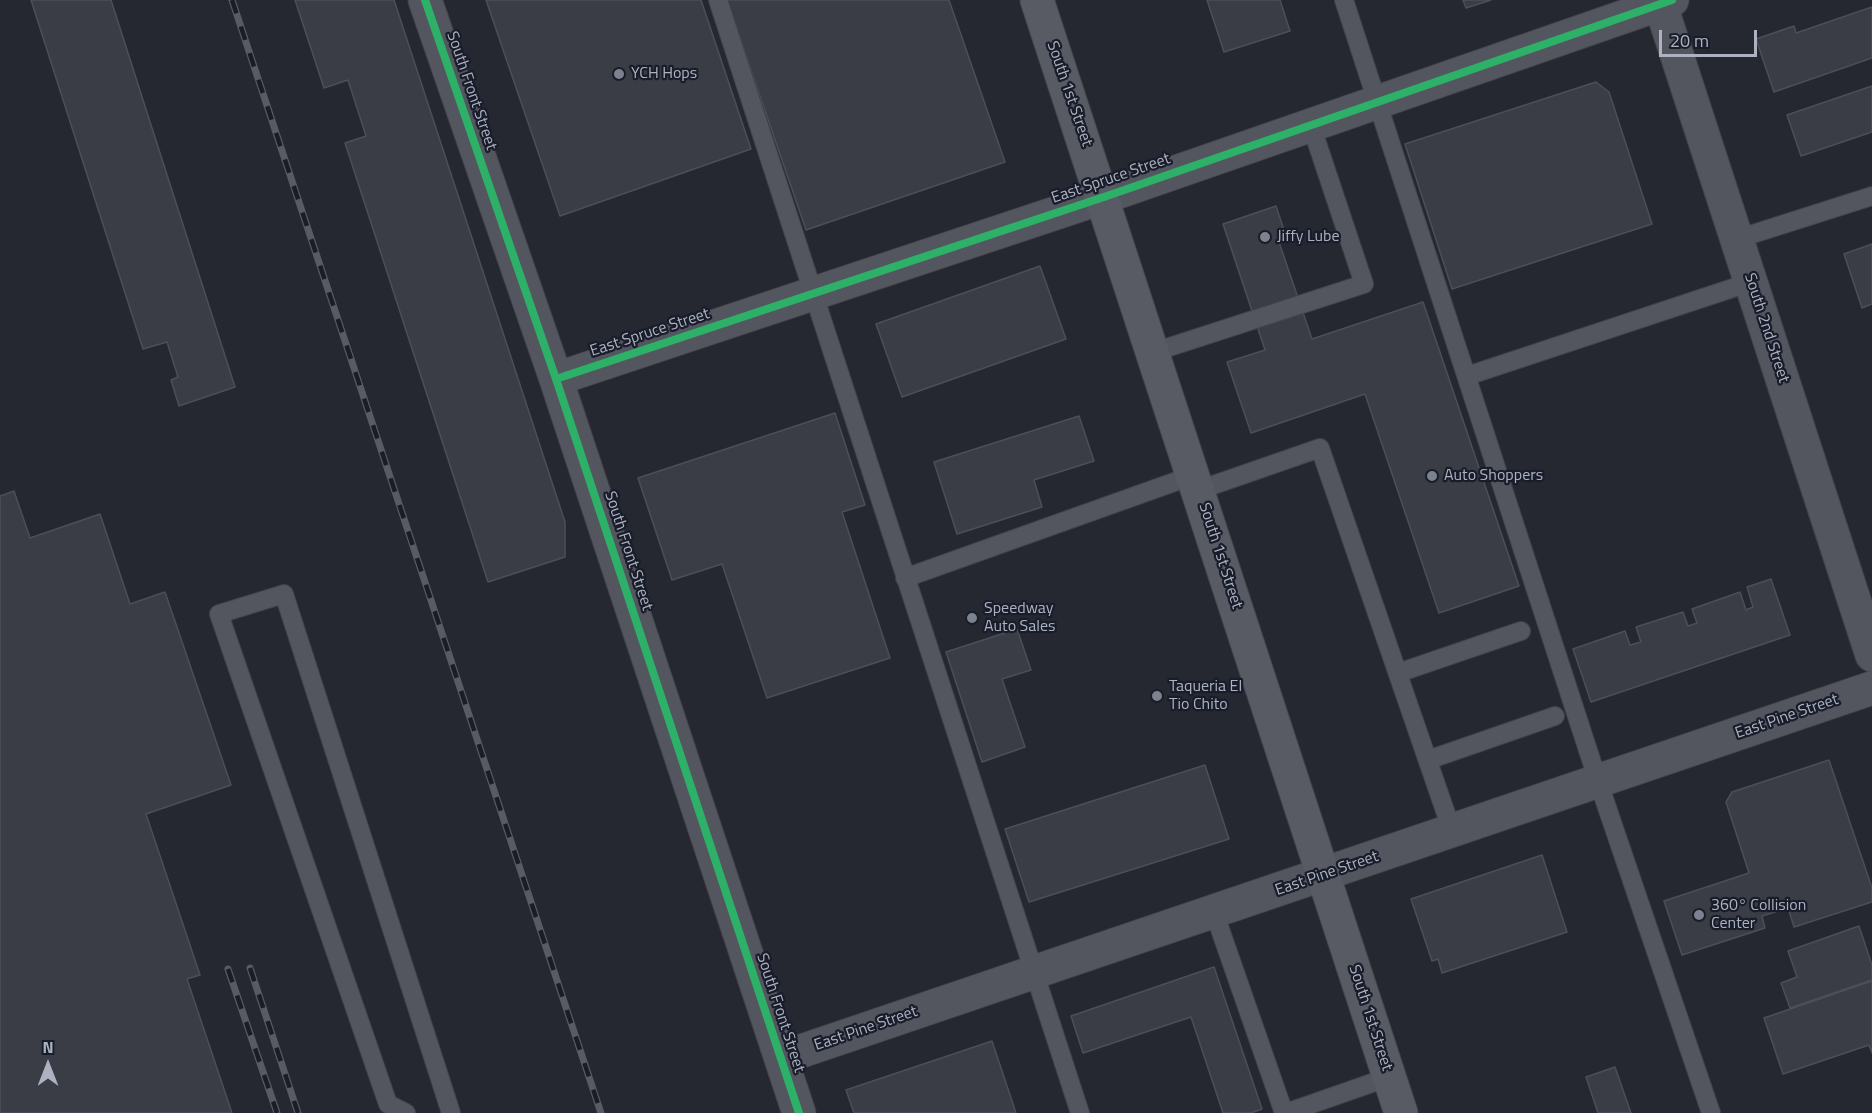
<!DOCTYPE html>
<meta charset="utf-8">
<style>
body{margin:0}
#map{position:relative;width:1872px;height:1113px;overflow:hidden;background:#252830;font-family:"Titillium Web",sans-serif}
canvas{display:block}
.north{position:absolute;left:18px;top:1035px;width:60px;height:60px;-webkit-text-stroke:4px #191d2a;paint-order:stroke;rotate:0deg;font-size:16px;font-weight:700;line-height:24px;text-align:center;color:#adb2c3}
.north::after{content:'';display:block;margin:auto;width:21px;height:27px;background:#adb2c3;clip-path:polygon(50% 0,100% 100%,50% 72%,0 100%)}
.scale{position:absolute;left:1659px;top:30px;width:98px;height:27px;box-sizing:border-box;border:3px solid #adb2c3;border-top:0;padding-left:8px;font-size:18px;line-height:21px;white-space:nowrap;color:#adb2c3;-webkit-text-stroke:4px #191d2a;paint-order:stroke}
</style>
<div id="map">
<canvas width="1872" height="1113"></canvas>
<div class="north">N</div>
<div class="scale">20 m</div>
</div>
<script>
const ctx = document.querySelector('canvas').getContext('2d');
ctx.lineJoin = 'round';
function fill(path, color) { ctx.fillStyle = color; ctx.fill(path, 'evenodd'); }
const poly = rows => new Path2D(rows.map(r => 'M' + r).join(''));
function trace(path, color, width, dash) { ctx.strokeStyle = color; ctx.lineWidth = width; ctx.lineCap = dash ? 'butt' : 'round'; ctx.setLineDash(dash || []); ctx.stroke(path); }
function label(font, color, halo, rows, align = 'center') {
  ctx.font = font + ' "Titillium Web",sans-serif'; ctx.lineWidth = 4.5; ctx.setLineDash([]); ctx.textBaseline = 'middle'; ctx.strokeStyle = halo; ctx.fillStyle = color; for (const [text, x, y, turn = 0] of rows) {
    ctx.save(); ctx.translate(x, y); ctx.rotate((+turn || 0) * Math.PI / 180); ctx.textAlign = isNaN(turn) ? turn : align; if (halo) ctx.strokeText(text, 0, 0); ctx.fillText(text, 0, 0); ctx.restore();
  }
}
const building = poly([
 [31,0,111,0,235,387,179,406,171,380,178,377,167,342,143,349,31,0],
 [295,0,394,0,565,522,565,557,488,582,345,143,366,136,348,80,324,88,295,0],
 [486,0,701,0,751,149,560,216,486,0],
 [727,0,949,0,1005,162,806,230,727,0],
 [1207,0,1280,0,1290,31,1224,52,1207,0],
 [1463,0,1491,0,1466,8,1463,0],
 [1872,7,1872,58,1774,92,1756,39,1794,26,1796,33,1872,7],
 [1596,82,1609,92,1652,224,1452,289,1405,144,1596,82],
 [1872,86,1872,132,1801,156,1787,115,1872,86],
 [1276,206,1287,239,1279,242,1312,339,1423,302,1519,586,1439,613,1365,394,1251,433,1227,362,1265,350,1223,224,1276,206],
 [1872,244,1872,304,1862,308,1844,254,1872,244],
 [1040,266,1066,339,902,397,876,324,1040,266],
 [835,413,865,505,842,512,890,658,767,698,722,564,672,580,638,478,835,413],
 [1079,416,1094,461,1034,480,1042,507,957,534,934,462,1079,416],
 [14,491,30,538,100,514,130,604,165,592,231,785,146,814,200,975,187,979,232,1113,0,1113,0,496,14,491],
 [1771,579,1790,635,1591,702,1573,649,1625,631,1630,645,1641,642,1636,627,1683,612,1688,626,1697,623,1692,609,1740,592,1746,610,1753,607,1747,587,1771,579],
 [1017,629,1031,670,1002,679,1025,747,982,762,946,652,1017,629],
 [1829,760,1872,888,1872,902,1794,927,1788,908,1762,916,1765,928,1682,955,1664,901,1749,873,1726,802,1732,792,1829,760],
 [1205,765,1229,839,1029,902,1005,829,1205,765],
 [1542,855,1567,932,1442,973,1438,959,1432,961,1411,899,1542,855],
 [1859,926,1872,965,1872,980,1790,1008,1781,983,1797,977,1788,951,1859,926],
 [1214,967,1262,1109,1251,1113,1223,1113,1191,1017,1083,1053,1071,1016,1214,967],
 [1872,981,1872,1053,1869,1045,1783,1074,1764,1018,1872,981],
 [992,1041,1016,1113,854,1113,846,1090,992,1041],
 [1615,1067,1631,1113,1598,1113,1586,1077,1615,1067]
]);
fill(building, '#3a3d46');
trace(building, '#4c4f58', 1.5);
const lane = poly([
 [718,0,1080,1113],
 [1344,0,1598,781,1711,1113],
 [1737,239,1872,196],
 [1154,352,1364,284,1311,125],
 [1467,376,1751,282],
 [1199,490,1320,448,1452,831],
 [905,578,1194,475],
 [1398,673,1521,631],
 [1428,760,1555,716],
 [1214,912,1284,1113],
 [406,1113,388,1104,219,614,284,594,451,1113],
 [1286,1113,1389,1077]
]);
const street = poly([
 [425,0,556,379,799,1113],
 [1659,0,1872,655],
 [556,379,1104,197,1672,0],
 [781,1058,1872,688]
]);
const secondary = poly([
 [1037,0,1401,1113]
]);
trace(lane, '#41434a', 20);
trace(street, '#41434a', 35);
trace(secondary, '#42454d', 35);
trace(lane, '#54565f', 18);
trace(street, '#54565f', 33);
trace(secondary, '#585b64', 33);
const rail = poly([
 [232,0,601,1113],
 [250,968,298,1113],
 [228,969,277,1113]
]);
trace(rail, '#585b62', 7);
trace(rail, '#191d2a', 4.5, [14]);
trace(poly([
 [425,0,556,379,799,1113],
 [556,379,1104,197,1672,0]
]), '#2db169', 8);
for (const [x, y, r, color] of [
 [619,74,6,"#7d8290"],
 [1265,237,6,"#7d8290"],
 [1432,476,6,"#7d8290"],
 [972,618,6,"#7d8290"],
 [1157,696,6,"#7d8290"],
 [1699,915,6,"#7d8290"]
]) { const dot = new Path2D(); dot.arc(x, y, r, 0, 2 * Math.PI); ctx.fillStyle = color; ctx.fill(dot); trace(dot, '#191d2a', 2); }
label('16px', '#adb2c3', '#191d2a', [
 ["YCH Hops",631,74],
 ["Jiffy Lube",1277,237],
 ["Auto Shoppers",1444,476],
 ["Speedway",984,609],
 ["Auto Sales",984,627],
 ["Taqueria El",1169,687],
 ["Tio Chito",1169,705],
 ["360° Collision",1711,906],
 ["Center",1711,924]
], 'left');
label('16px', '#adb2c3', '#191d2a', [
 ["South Front Street",471,91,71],
 ["South 1st Street",1069,94,71],
 ["East Spruce Street",1111,179,-19],
 ["South 2nd Street",1766,328,72],
 ["East Spruce Street",650,333,-18],
 ["South Front Street",628,551,72],
 ["South 1st Street",1220,556,72],
 ["East Pine Street",1787,717,-19],
 ["East Pine Street",1327,874,-19],
 ["South Front Street",780,1013,72],
 ["South 1st Street",1370,1018,72],
 ["East Pine Street",866,1029,-19]
]);
</script>
